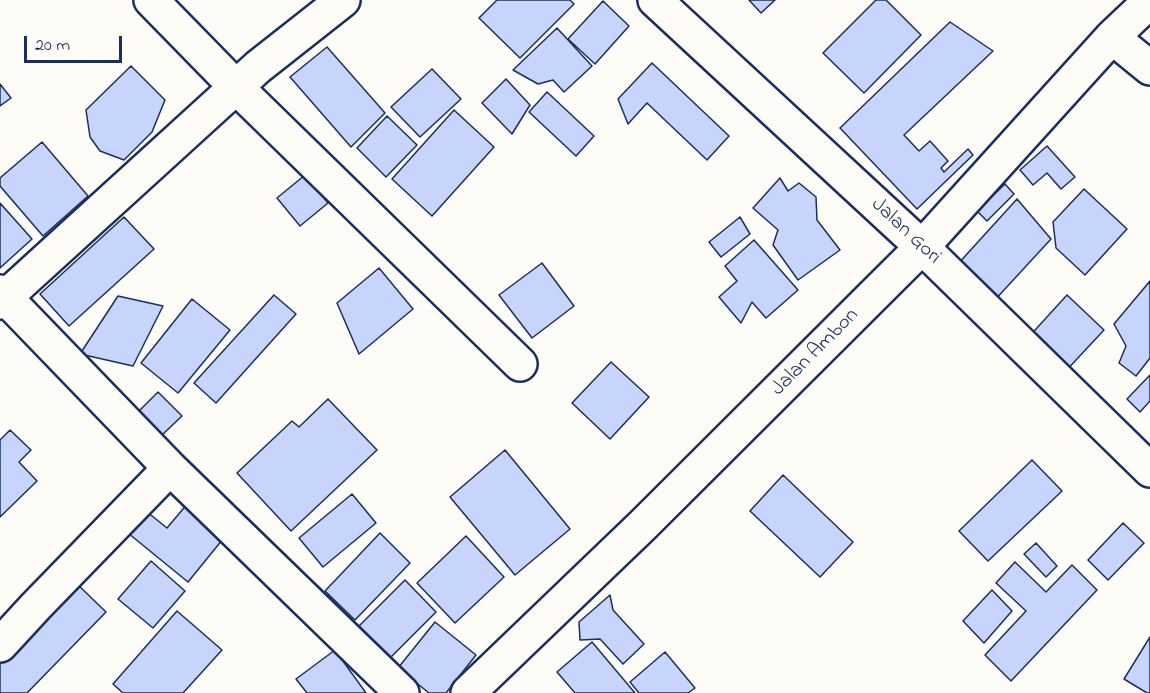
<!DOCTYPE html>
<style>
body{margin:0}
#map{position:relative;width:1150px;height:693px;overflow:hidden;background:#fdfcf7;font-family:"Indie Flower",sans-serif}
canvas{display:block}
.scale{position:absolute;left:24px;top:36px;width:98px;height:27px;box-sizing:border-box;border:3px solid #1b2f5e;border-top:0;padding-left:8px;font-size:18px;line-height:21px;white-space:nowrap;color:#1b2f5e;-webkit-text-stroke:4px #fdfcf7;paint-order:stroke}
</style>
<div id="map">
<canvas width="1150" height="693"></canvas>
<div class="scale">20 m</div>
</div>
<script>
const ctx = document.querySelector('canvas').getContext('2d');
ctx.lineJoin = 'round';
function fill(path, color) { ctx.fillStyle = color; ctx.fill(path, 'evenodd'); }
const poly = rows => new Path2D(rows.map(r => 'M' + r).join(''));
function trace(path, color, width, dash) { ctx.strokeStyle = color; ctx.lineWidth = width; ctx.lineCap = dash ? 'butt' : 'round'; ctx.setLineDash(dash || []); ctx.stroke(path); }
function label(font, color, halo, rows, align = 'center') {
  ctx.font = font + ' "Indie Flower",sans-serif'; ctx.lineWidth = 5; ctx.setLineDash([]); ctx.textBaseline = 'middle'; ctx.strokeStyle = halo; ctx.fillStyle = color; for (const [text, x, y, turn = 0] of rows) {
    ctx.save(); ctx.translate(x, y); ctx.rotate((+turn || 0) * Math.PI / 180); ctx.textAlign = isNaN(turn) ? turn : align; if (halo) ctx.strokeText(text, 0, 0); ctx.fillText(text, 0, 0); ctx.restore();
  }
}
const building = poly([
 [497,0,570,0,574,4,520,58,479,18,497,0],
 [749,0,775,0,761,13,749,0],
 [876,0,886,0,921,35,864,93,823,53,876,0],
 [603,1,629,26,595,64,568,39,603,1],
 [950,22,993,51,904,135,919,151,930,141,948,161,941,168,944,172,968,149,973,155,917,209,840,128,950,22],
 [557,28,592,66,564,92,553,80,538,84,513,70,557,28],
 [327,47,385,113,351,147,290,77,327,47],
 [652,63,729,136,707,160,647,103,628,124,618,99,652,63],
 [131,66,165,100,152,132,124,160,100,151,90,137,86,110,131,66],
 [432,69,461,99,420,137,391,107,432,69],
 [506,79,530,105,512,134,482,103,506,79],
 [0,84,11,98,0,106,0,84],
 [547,92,594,136,576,156,529,112,547,92],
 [454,110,494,147,432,216,392,179,454,110],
 [387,116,417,145,386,177,357,148,387,116],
 [42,142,88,196,43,236,0,186,0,178,42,142],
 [1047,146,1075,177,1061,189,1047,173,1033,185,1020,170,1047,146],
 [305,175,328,203,300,226,277,198,305,175],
 [780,178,788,191,799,183,816,197,817,220,840,250,798,280,773,245,778,230,753,208,780,178],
 [1005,184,1014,194,987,221,977,211,1005,184],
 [1084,189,1127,229,1085,275,1056,248,1053,222,1084,189],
 [1017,199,1051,239,993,302,957,265,1017,199],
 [0,203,32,239,0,268,0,203],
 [124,217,154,249,69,326,40,294,124,217],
 [740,217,750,234,721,257,709,242,740,217],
 [754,240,798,290,766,318,752,302,741,323,719,297,737,281,725,266,754,240],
 [542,263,574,306,532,338,499,295,542,263],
 [379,268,413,309,359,354,337,303,379,268],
 [1150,281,1150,358,1136,376,1119,363,1126,346,1114,324,1150,281],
 [274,295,296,314,216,403,194,383,274,295],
 [1067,295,1104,330,1062,375,1026,340,1067,295],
 [118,296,163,306,133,366,80,354,118,296],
 [192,299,230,330,178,393,141,363,192,299],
 [611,362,649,397,610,439,572,403,611,362],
 [1150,375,1150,401,1140,412,1127,399,1150,375],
 [158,392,182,416,161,436,138,412,158,392],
 [328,399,377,450,291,531,237,473,292,421,299,427,328,399],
 [10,430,31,450,19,462,37,481,0,517,0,440,10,430],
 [505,450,570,529,515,575,450,497,505,450],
 [1032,460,1062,491,988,561,959,531,1032,460],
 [783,475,853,542,820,577,750,511,783,475],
 [352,494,376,523,323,567,299,538,352,494],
 [188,503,227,534,188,582,123,529,141,507,167,528,188,503],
 [1123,523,1144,543,1108,580,1088,560,1123,523],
 [380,533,410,563,355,620,325,591,380,533],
 [466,536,504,577,455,623,417,583,466,536],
 [1036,543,1057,566,1046,577,1024,554,1036,543],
 [151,561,185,591,153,628,118,599,151,561],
 [1015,562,1046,592,1072,565,1097,590,1011,681,985,655,1026,611,996,583,1015,562],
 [405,580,436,612,390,658,359,626,405,580],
 [74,581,106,612,27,693,0,693,0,658,74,581],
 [992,590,1012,611,984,643,963,621,992,590],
 [610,595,613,610,644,644,623,664,600,639,580,640,579,622,610,595],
 [177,611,222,650,183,693,123,693,113,684,177,611],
 [435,622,476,655,446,693,429,693,398,668,435,622],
 [1150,637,1150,693,1147,693,1124,679,1150,637],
 [592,642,635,693,575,693,557,672,592,642],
 [335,650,366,693,307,693,296,679,335,650],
 [665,652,695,688,688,693,639,693,630,682,665,652]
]);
fill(building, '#c7d4fb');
trace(building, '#1b2f5e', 1.5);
const minor = poly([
 [151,0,236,87,520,364],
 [655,0,922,247,1150,470],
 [1112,37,1150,68],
 [0,292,170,468,402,693],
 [0,302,258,67,343,0],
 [0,645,36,606,170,468],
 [468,693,643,525,922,247,1112,37,1150,1]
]);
trace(minor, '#1b2f5e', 38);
trace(minor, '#fdfcf7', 33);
label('21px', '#1b2f5e', '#fdfcf7', [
 ["Jalan Gori",905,232,43],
 ["Jalan Ambon",816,353,-45]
]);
</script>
